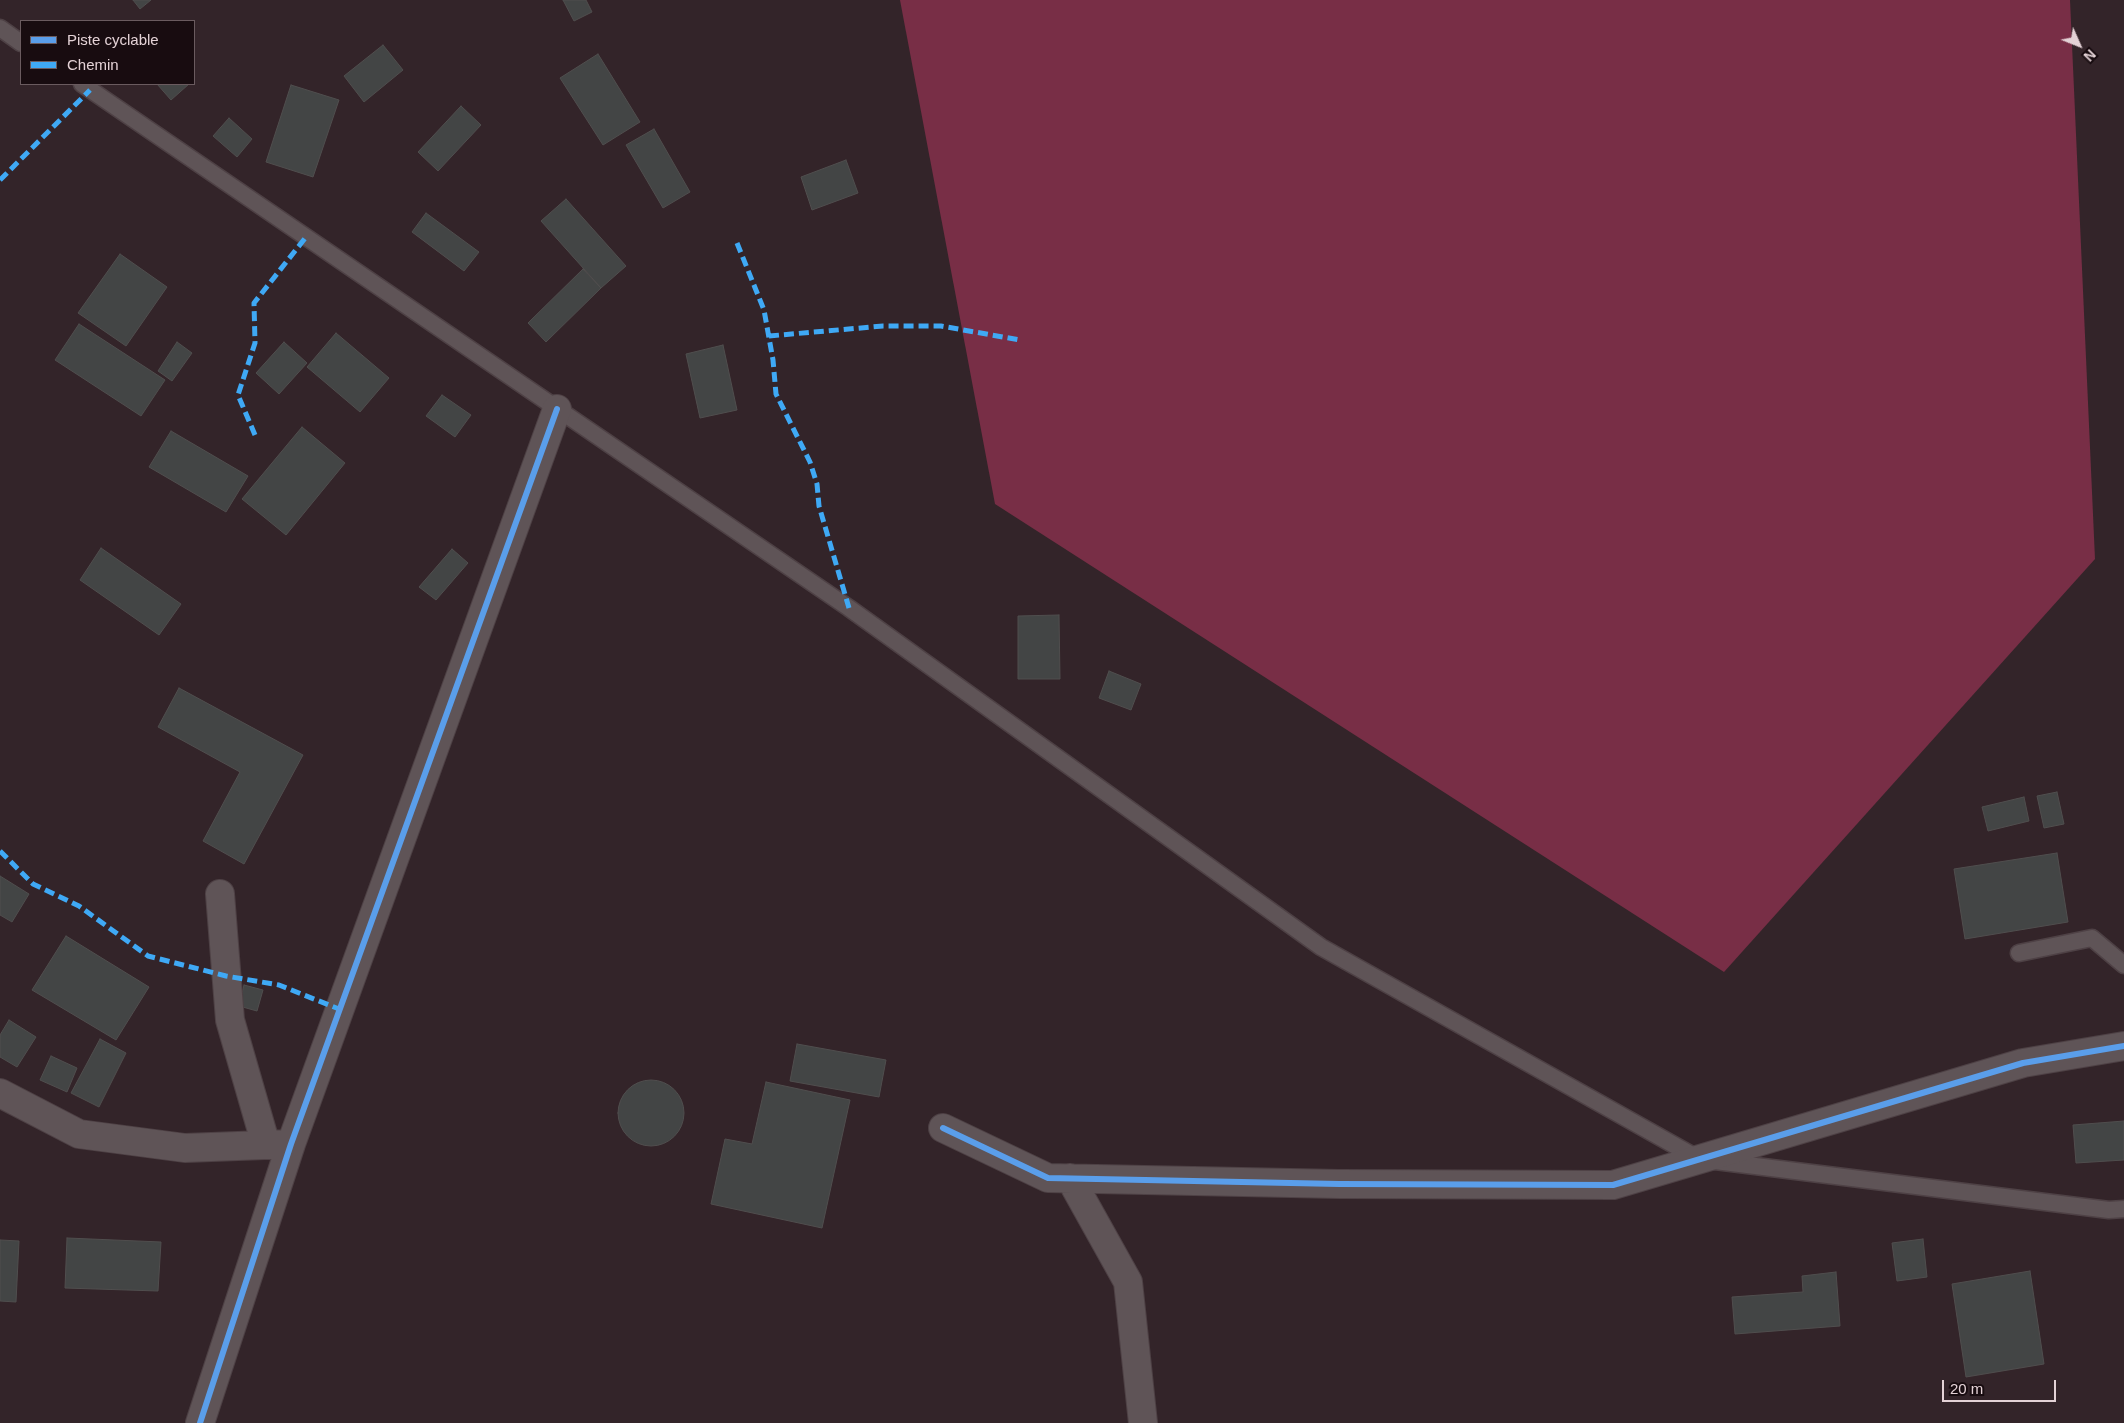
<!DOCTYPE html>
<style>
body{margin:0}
#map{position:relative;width:2124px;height:1423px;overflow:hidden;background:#332429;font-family:Helvetica,sans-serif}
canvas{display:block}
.legend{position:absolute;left:20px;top:20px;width:175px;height:65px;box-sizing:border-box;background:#180c10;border:1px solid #6a5b5f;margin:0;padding:6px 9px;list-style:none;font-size:15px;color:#e4d2d6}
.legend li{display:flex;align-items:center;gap:10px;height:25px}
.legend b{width:25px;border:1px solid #6a5b5f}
.north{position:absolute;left:2054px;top:20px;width:50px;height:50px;-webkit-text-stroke:4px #180c10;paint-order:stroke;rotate:134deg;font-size:14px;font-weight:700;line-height:20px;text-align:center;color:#e4d2d6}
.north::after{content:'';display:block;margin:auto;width:18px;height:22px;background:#e4d2d6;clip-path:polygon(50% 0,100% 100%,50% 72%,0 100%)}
.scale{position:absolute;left:1942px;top:1380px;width:114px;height:22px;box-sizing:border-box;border:2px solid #e4d2d6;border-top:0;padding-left:6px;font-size:15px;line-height:18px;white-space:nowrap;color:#e4d2d6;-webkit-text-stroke:4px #180c10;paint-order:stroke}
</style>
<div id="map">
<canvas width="2124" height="1423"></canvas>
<ul class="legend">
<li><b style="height:6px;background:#5a9eea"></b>Piste cyclable</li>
<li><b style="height:6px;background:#3fa9f5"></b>Chemin</li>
</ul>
<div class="north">N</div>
<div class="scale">20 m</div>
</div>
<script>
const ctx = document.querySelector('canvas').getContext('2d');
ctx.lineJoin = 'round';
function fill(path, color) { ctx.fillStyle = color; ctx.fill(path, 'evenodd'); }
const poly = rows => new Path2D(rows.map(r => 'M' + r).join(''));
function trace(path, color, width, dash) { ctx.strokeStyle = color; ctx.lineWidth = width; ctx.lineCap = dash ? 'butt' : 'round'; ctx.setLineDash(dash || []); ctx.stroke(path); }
fill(poly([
 [900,0,2070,0,2095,559,1724,972,995,504]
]), '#782e46');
const building = poly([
 [133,0,151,0,140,9,133,0],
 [563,0,586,0,592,12,574,21,563,0],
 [383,45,403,70,364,102,344,76,383,45],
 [598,54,640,122,603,145,560,78,598,54],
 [157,84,189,84,171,100,157,84],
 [291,85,339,100,313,177,266,162,291,85],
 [461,106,481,125,438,171,418,152,461,106],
 [229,118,252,139,237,157,213,136,229,118],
 [654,129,690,192,663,208,626,145,654,129],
 [846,160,858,193,812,210,801,177,846,160],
 [566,199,626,266,601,288,541,221,566,199],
 [426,213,479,252,464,271,412,232,426,213],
 [120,254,167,287,126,346,78,313,120,254],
 [583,269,601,288,546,342,528,323,583,269],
 [79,324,165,380,141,416,55,360,79,324],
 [336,333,389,378,360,412,307,367,336,333],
 [177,342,192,353,172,381,158,371,177,342],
 [284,342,307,363,279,394,256,373,284,342],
 [723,345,737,410,700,418,686,354,723,345],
 [442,395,471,415,455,437,426,416,442,395],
 [302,427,345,463,286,535,242,499,302,427],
 [171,431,248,476,226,512,149,467,171,431],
 [101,548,181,604,159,635,80,580,101,548],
 [452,549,468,563,436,600,419,587,452,549],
 [1059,615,1060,679,1018,679,1018,616,1059,615],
 [1109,671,1141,684,1131,710,1099,698,1109,671],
 [179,688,303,755,244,864,203,841,240,772,158,727,179,688],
 [2057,792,2064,824,2044,828,2037,796,2057,792],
 [2024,797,2029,821,1988,831,1982,807,2024,797],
 [2057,853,2068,922,1965,939,1954,869,2057,853],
 [0,876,29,894,12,922,0,915,0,876],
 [66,936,149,987,116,1040,32,990,66,936],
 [244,985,263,990,257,1011,239,1006,244,985],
 [9,1020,36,1037,17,1067,0,1057,0,1035,9,1020],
 [100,1039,126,1053,99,1107,71,1093,100,1039],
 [797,1044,886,1060,879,1097,790,1081,797,1044],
 [51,1056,77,1068,67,1092,40,1080,51,1056],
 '618 1113a33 33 0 1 1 66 0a33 33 0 1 1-66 0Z',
 [766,1082,850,1100,822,1228,711,1204,725,1139,752,1144,766,1082],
 [2124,1121,2124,1160,2076,1163,2073,1125,2124,1121],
 [67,1238,161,1242,158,1291,65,1288,67,1238],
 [1923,1239,1927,1277,1897,1281,1892,1243,1923,1239],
 [0,1240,19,1241,16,1302,0,1301,0,1240],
 [2030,1271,2044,1364,1966,1377,1952,1284,2030,1271],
 [1836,1272,1840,1326,1735,1334,1732,1297,1803,1292,1802,1276,1836,1272]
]);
fill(building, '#434545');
trace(building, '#504e4e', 1);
const service = poly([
 [0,28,21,43],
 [82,84,849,608,1321,947,1699,1159,2109,1210,2124,1209],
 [2019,953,2092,938,2124,965]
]);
const minor = poly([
 [220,894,230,1020,266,1145],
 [0,1093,79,1134,185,1148,291,1144],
 [943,1128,1048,1178,1339,1184,1613,1185,2023,1063,2124,1046],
 [1070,1178,1128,1282,1143,1423],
 [200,1423,291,1144,557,409]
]);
trace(service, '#4e4145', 19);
trace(minor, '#4e4145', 30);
trace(service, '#5f5457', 16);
trace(minor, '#5f5457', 28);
trace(poly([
 [0,180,90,90],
 [737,243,764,310,773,360,776,394,810,462,817,484,819,506,849,608],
 [769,336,883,326,941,326,1020,340],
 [255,435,238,395,255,343,254,303,306,237],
 [0,851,33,884,79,906,148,956,226,976,279,985,339,1009]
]), '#3fa9f5', 5, [10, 5]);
trace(poly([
 [943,1128,1048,1178,1339,1184,1613,1185,2023,1063,2124,1046],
 [200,1423,291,1144,557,409]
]), '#5a9eea', 6);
</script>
